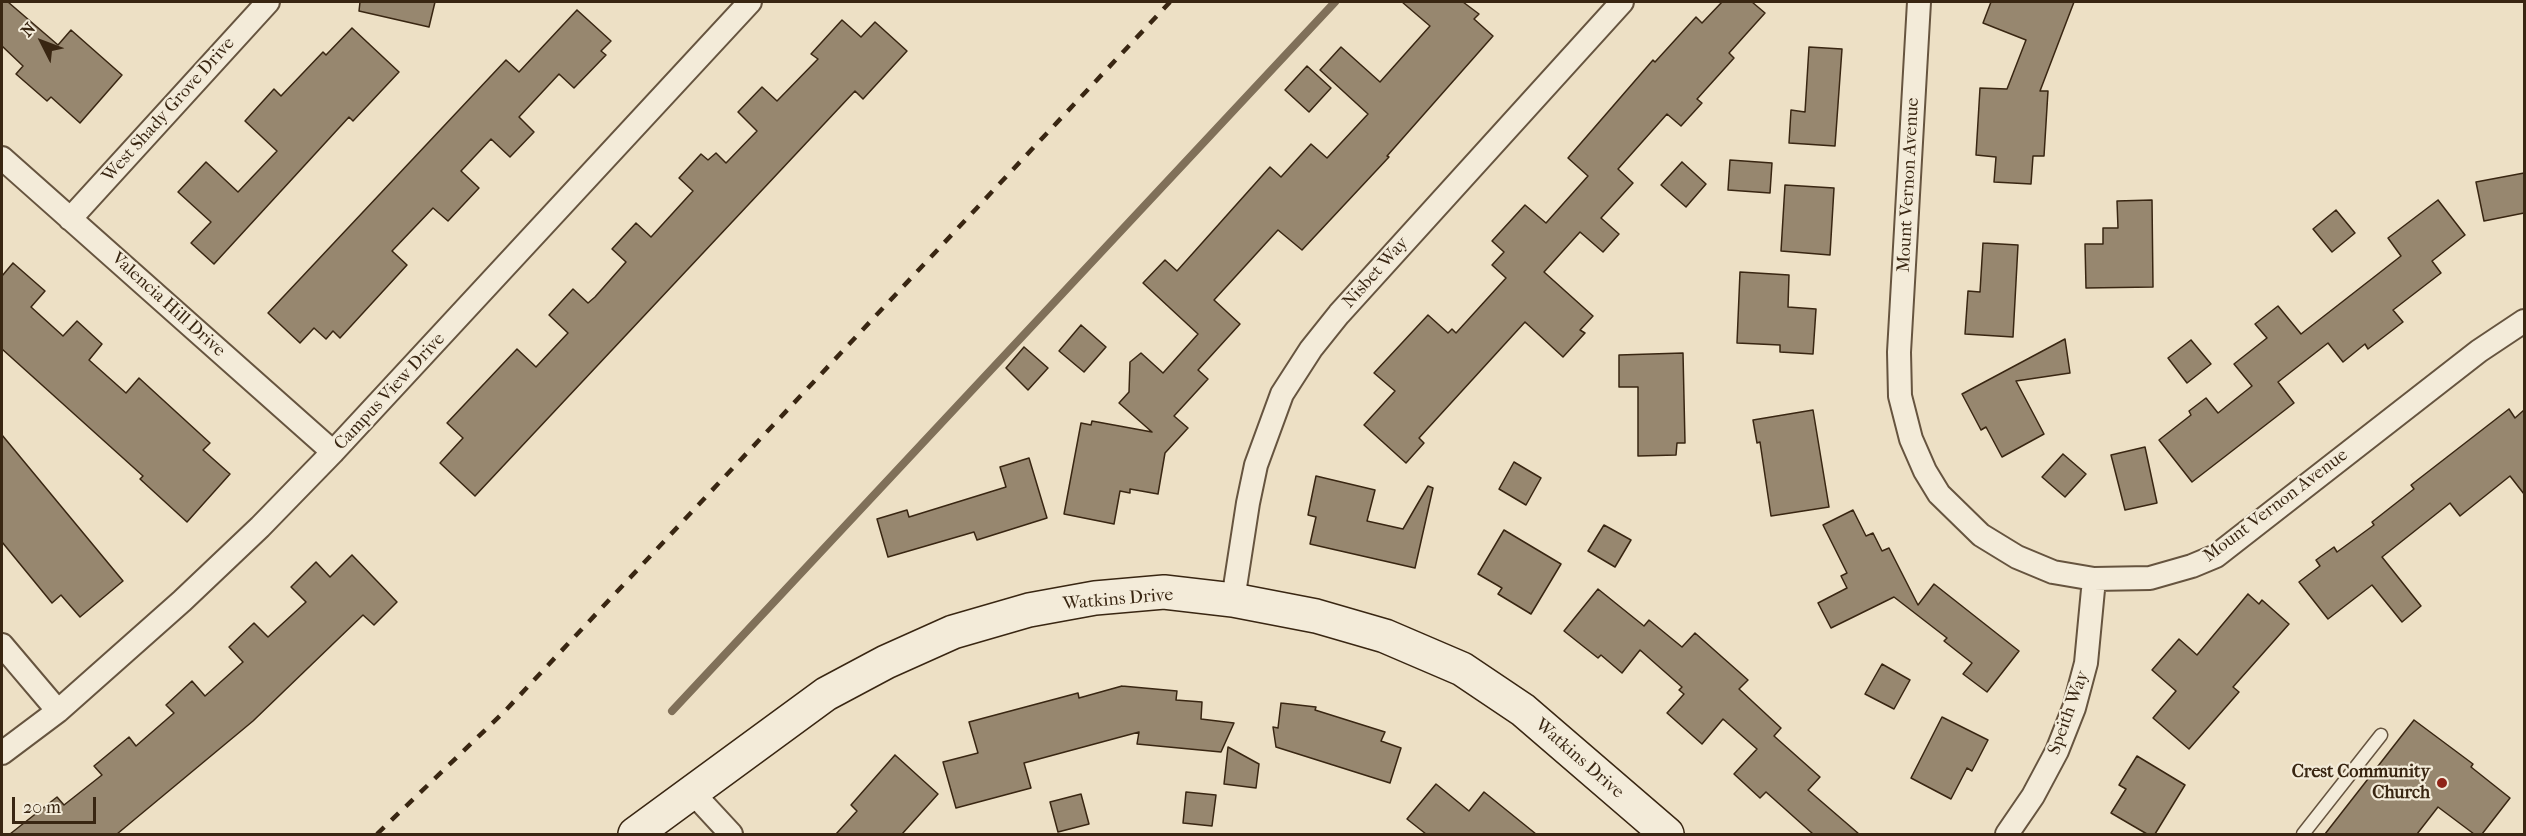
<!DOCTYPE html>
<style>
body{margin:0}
#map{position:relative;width:2526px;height:836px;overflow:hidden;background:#ede0c5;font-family:"IM FELL French Canon",serif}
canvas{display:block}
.frame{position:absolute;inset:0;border:3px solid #392612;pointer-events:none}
.north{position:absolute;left:12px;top:12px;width:60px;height:60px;-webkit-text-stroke:4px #f3ebd9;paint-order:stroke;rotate:312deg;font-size:16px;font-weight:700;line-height:24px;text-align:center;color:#392612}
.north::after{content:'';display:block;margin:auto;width:21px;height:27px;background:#392612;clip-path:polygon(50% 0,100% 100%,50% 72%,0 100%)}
.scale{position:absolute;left:12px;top:797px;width:84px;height:27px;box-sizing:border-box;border:3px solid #392612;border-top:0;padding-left:8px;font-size:18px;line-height:21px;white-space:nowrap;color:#392612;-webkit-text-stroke:4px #f3ebd9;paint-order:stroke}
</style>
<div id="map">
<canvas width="2526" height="836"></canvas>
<div class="frame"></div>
<div class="north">N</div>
<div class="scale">20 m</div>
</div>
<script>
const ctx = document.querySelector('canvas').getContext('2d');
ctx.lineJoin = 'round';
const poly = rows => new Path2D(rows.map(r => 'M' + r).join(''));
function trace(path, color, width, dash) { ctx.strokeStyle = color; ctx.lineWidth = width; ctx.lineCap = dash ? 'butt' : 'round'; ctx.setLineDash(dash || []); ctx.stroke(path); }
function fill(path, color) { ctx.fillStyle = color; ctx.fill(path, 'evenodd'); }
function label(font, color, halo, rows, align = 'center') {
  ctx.font = font + ' "IM FELL French Canon",serif'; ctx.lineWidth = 4.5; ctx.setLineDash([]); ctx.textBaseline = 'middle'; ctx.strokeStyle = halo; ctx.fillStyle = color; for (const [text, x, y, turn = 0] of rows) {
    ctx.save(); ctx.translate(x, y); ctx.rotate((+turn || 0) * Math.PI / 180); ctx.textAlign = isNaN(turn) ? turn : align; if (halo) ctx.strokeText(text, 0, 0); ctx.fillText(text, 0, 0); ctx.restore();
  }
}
trace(poly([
 [672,711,1335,2]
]), '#807059', 8);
const building = poly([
 [2,2,8,2,58,45,71,30,122,75,80,123,51,97,47,101,16,74,23,66,2,46,2,2],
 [360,2,435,2,429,27,359,11,360,2],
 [1402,2,1463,2,1479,14,1474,19,1493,36,1387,156,1389,157,1302,250,1278,230,1214,300,1240,324,1198,370,1208,379,1174,416,1188,428,1165,453,1158,494,1130,489,1130,493,1120,491,1114,524,1064,514,1081,423,1091,425,1092,421,1152,432,1119,403,1129,392,1130,362,1141,353,1163,373,1198,334,1143,283,1165,260,1177,271,1270,167,1281,177,1311,144,1327,158,1368,114,1320,70,1341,47,1380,82,1430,26,1402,2],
 [1722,2,1752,2,1765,13,1729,53,1734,58,1697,99,1702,103,1681,126,1667,114,1618,169,1633,183,1601,218,1619,234,1603,252,1580,232,1544,272,1593,316,1580,330,1585,333,1563,357,1525,322,1419,438,1424,443,1406,463,1364,425,1395,391,1374,373,1428,315,1448,333,1452,329,1456,333,1506,278,1492,265,1504,252,1492,241,1525,205,1546,223,1588,176,1568,158,1653,60,1655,62,1696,17,1702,23,1722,2],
 [1991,2,2074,2,2040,91,2048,91,2044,156,2033,156,2031,184,1994,182,1996,157,1976,155,1980,88,2007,89,2026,40,1983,23,1991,2],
 [577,10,611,41,601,51,606,55,574,88,559,74,519,117,534,132,510,157,491,139,461,171,479,188,448,221,433,208,392,251,407,265,340,338,333,331,326,339,314,328,300,343,268,313,506,60,519,72,577,10],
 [842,20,861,37,875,22,907,51,863,99,855,91,475,496,440,463,463,438,447,423,517,349,536,367,568,333,549,315,573,289,588,303,595,297,626,262,612,249,636,223,651,237,693,191,679,178,701,154,708,160,716,153,726,163,757,131,738,112,762,87,777,101,818,59,811,54,842,20],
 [352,28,399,72,353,121,349,117,214,264,191,243,211,222,178,192,206,162,238,192,277,151,245,121,274,89,281,96,323,52,326,55,352,28],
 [1809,47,1842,49,1835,146,1789,143,1791,110,1805,112,1809,47],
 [1307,66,1331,88,1309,112,1285,90,1307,66],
 [1730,160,1772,163,1770,193,1728,190,1730,160],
 [1682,162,1706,184,1686,207,1661,185,1682,162],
 [2524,173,2524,213,2484,221,2476,182,2524,173],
 [1785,185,1834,188,1830,255,1781,251,1785,185],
 [2152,200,2153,287,2086,288,2085,244,2103,244,2103,228,2118,228,2117,201,2152,200],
 [2438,200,2465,235,2432,261,2441,273,2393,310,2403,322,2368,349,2365,344,2343,362,2328,343,2278,382,2294,403,2192,482,2159,440,2191,415,2189,411,2206,398,2218,413,2252,386,2234,364,2267,338,2255,324,2278,306,2301,334,2401,256,2388,238,2438,200],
 [2336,210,2355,233,2332,252,2313,229,2336,210],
 [1983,243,2018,245,2013,337,1965,334,1968,291,1980,292,1983,243],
 [13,263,45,291,31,307,63,336,77,321,102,344,89,360,126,393,139,378,210,443,203,450,230,474,187,522,140,479,143,476,2,349,2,276,13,263],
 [1740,272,1789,275,1788,307,1816,309,1813,354,1780,352,1780,345,1737,343,1740,272],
 [1081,325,1106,347,1084,372,1059,351,1081,325],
 [2065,339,2070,373,2016,381,2044,434,2002,457,1986,427,1981,430,1962,394,2065,339],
 [2191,340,2211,364,2187,383,2168,358,2191,340],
 [1024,347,1048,368,1028,390,1006,368,1024,347],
 [1683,353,1685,443,1677,443,1676,455,1638,456,1638,387,1619,387,1619,355,1683,353],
 [2509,409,2515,418,2524,410,2524,494,2510,476,2460,516,2450,503,2382,557,2421,606,2402,622,2372,585,2328,619,2299,582,2320,566,2316,560,2334,547,2337,552,2374,525,2372,522,2414,489,2411,485,2509,409],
 [1813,410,1829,507,1771,516,1760,442,1757,443,1753,420,1813,410],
 [2,435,123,581,80,617,61,595,52,603,2,542,2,435],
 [2145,447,2157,503,2125,510,2111,455,2145,447],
 [2063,454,2086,474,2065,497,2042,477,2063,454],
 [1029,458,1047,518,977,540,974,532,888,557,877,519,907,510,909,517,1006,487,1000,467,1029,458],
 [1514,462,1541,478,1526,505,1499,489,1514,462],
 [1316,476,1375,490,1367,521,1403,529,1428,486,1433,488,1415,568,1310,544,1316,517,1308,515,1316,476],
 [1853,510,1866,536,1873,533,1882,551,1889,548,1918,605,1934,584,2019,651,1987,692,1963,674,1972,663,1944,641,1947,638,1894,597,1831,628,1818,603,1847,588,1841,576,1847,573,1823,525,1853,510],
 [1604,525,1631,540,1615,567,1588,551,1604,525],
 [1504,530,1561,564,1531,614,1498,594,1502,588,1478,574,1504,530],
 [352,555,397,602,374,625,363,615,253,721,117,834,10,834,57,797,64,805,102,775,94,766,129,737,136,746,174,713,166,705,192,681,205,696,243,662,229,647,254,623,268,637,306,602,291,587,316,562,330,577,352,555],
 [1598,589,1644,626,1649,620,1682,647,1695,633,1748,680,1739,689,1781,728,1774,736,1820,777,1808,790,1859,834,1813,834,1766,792,1760,798,1734,774,1757,749,1723,719,1702,744,1667,713,1684,694,1679,690,1682,687,1640,650,1622,673,1601,655,1598,658,1564,631,1598,589],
 [2248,594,2259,604,2262,600,2289,624,2233,687,2239,692,2189,749,2153,718,2176,691,2152,670,2179,639,2197,655,2248,594],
 [1882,664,1910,680,1894,709,1865,694,1882,664],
 [1122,686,1177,691,1176,700,1202,702,1201,719,1234,723,1221,752,1137,744,1139,732,1024,763,1031,788,956,808,943,762,978,753,969,722,1078,693,1079,698,1122,686],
 [1281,703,1316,707,1315,710,1385,732,1381,741,1401,748,1390,783,1276,747,1273,727,1278,728,1281,703],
 [1942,717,1988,740,1972,771,1967,768,1951,799,1911,778,1942,717],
 [2414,720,2473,764,2471,767,2510,798,2482,834,2474,834,2438,807,2417,834,2325,834,2414,720],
 [1228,747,1259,764,1256,788,1224,784,1228,747],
 [895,755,938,794,902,834,836,834,857,811,851,805,895,755],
 [2137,756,2185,785,2155,834,2147,834,2111,813,2126,789,2119,785,2137,756],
 [1436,784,1469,811,1484,792,1536,834,1426,834,1407,819,1436,784],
 [1186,792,1216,795,1212,826,1183,823,1186,792],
 [1081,794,1089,824,1058,832,1050,802,1081,794]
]);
fill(building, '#97876f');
trace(building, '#392612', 1.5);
const lane = poly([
 [2303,834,2381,735]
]);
const street = poly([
 [1919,2,1899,352,1900,396,1911,439,1925,471,1939,494,1981,535,2017,557,2053,572,2094,579,2150,578,2192,566,2216,556,2479,351,2524,321],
 [2,158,333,452],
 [70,219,268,2],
 [1233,600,1248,503,1256,465,1282,394,1311,349,1339,314,1622,2],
 [2,645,58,711],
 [2,753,58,711,182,601,260,527,333,452,750,2],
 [693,793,731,834],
 [2007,834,2033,796,2057,751,2074,708,2086,663,2094,579]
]);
const secondary = poly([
 [635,834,826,694,886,662,953,632,1029,610,1095,598,1164,592,1233,600,1316,616,1385,636,1462,669,1523,710,1667,834]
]);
trace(lane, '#66543f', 15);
trace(street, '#66543f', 26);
trace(secondary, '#392612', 36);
trace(lane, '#f3ebd9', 12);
trace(street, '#f3ebd9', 22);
trace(secondary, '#f3ebd9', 33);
trace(poly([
 [377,834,505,711,1170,2]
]), '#392612', 4.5, [10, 10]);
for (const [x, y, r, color] of [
 [2442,783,6,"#8f2418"]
]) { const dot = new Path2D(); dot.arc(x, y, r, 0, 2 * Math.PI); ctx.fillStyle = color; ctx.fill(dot); trace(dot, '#f3ebd9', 2); }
label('18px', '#392612', '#f3ebd9', [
 ["West Shady Grove Drive",169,110,-48],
 ["Mount Vernon Avenue",1909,185,-87],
 ["Nisbet Way",1376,273,-48],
 ["Valencia Hill Drive",168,305,42],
 ["Campus View Drive",390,392,-47],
 ["Mount Vernon Avenue",2276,506,-37],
 ["Watkins Drive",1118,600,-5],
 ["Speith Way",2069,713,-70],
 ["Watkins Drive",1579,759,41]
]);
label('bold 18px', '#392612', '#f3ebd9', [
 ["Crest Community",2430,773],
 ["Church",2430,794]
], 'right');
</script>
